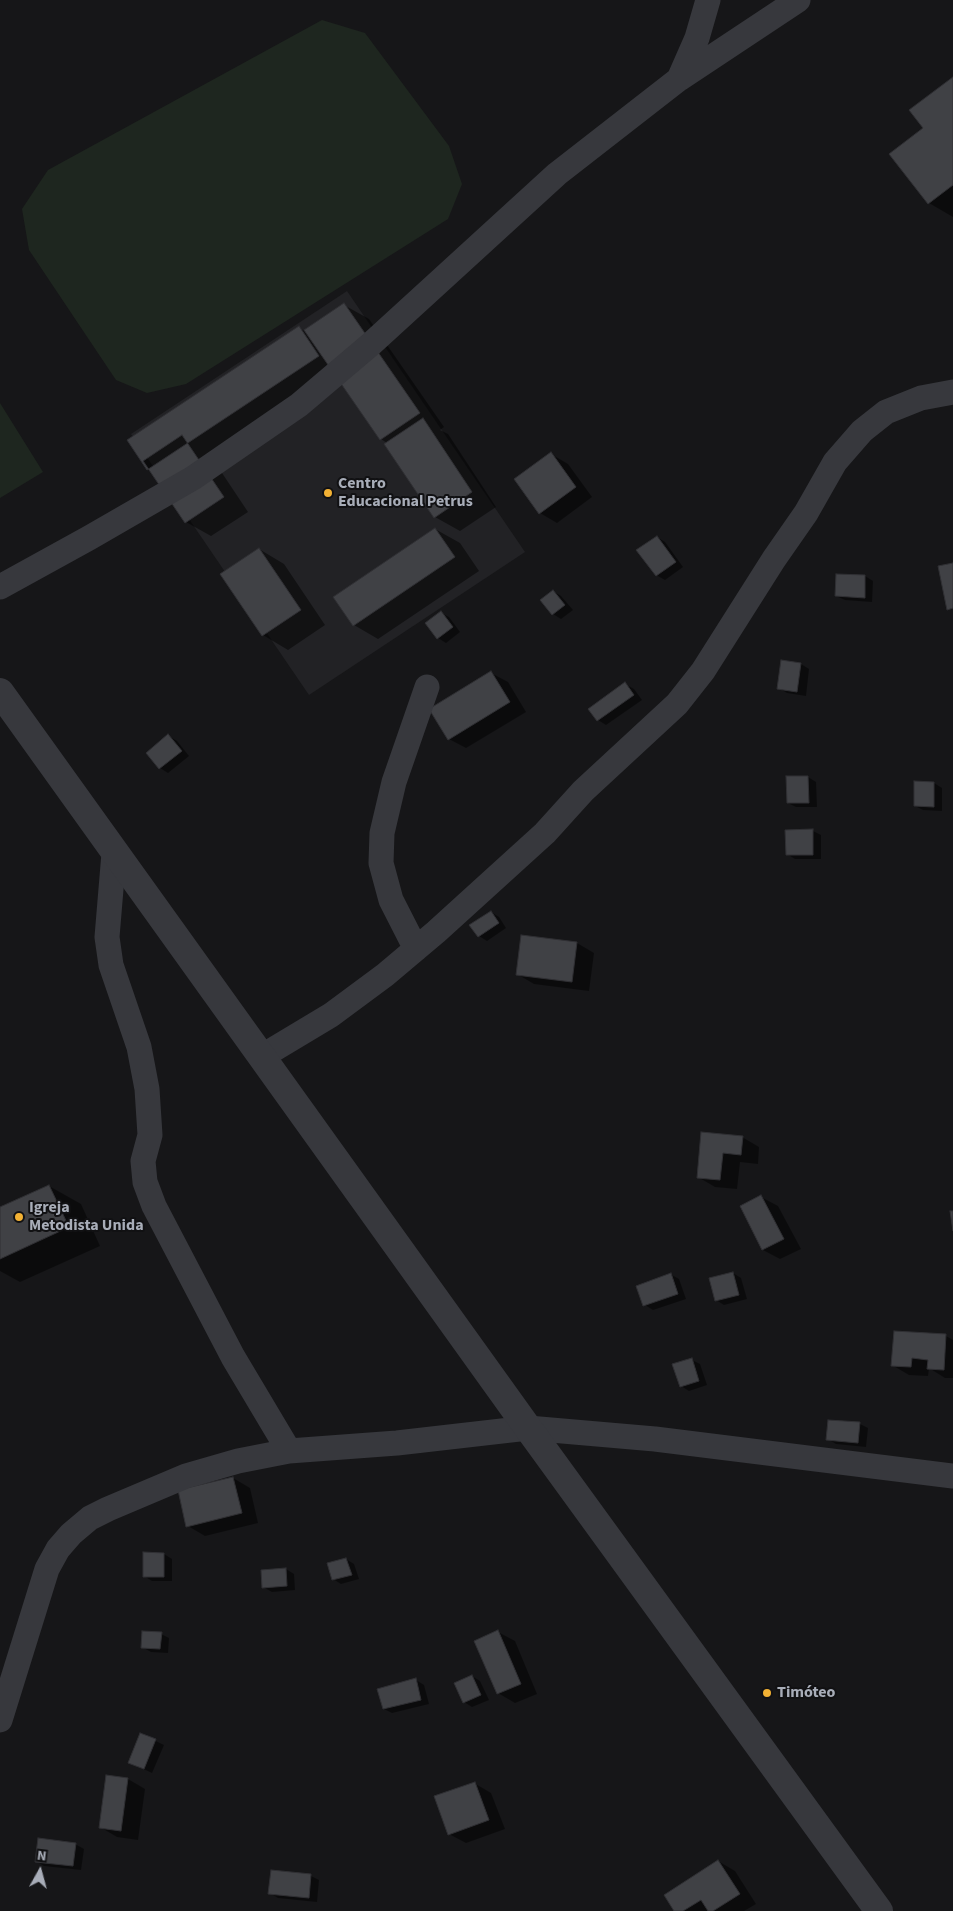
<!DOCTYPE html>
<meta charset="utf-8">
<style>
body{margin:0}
#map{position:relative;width:953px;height:1911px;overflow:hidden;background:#161618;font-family:"Source Sans 3",sans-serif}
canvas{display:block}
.north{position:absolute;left:15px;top:1846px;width:50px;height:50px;-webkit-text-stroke:4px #111113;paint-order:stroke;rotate:7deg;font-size:14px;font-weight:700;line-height:20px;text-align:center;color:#a8adb8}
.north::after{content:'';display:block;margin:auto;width:18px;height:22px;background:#a8adb8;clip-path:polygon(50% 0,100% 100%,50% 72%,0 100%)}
</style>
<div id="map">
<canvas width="953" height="1911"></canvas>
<div class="north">N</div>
</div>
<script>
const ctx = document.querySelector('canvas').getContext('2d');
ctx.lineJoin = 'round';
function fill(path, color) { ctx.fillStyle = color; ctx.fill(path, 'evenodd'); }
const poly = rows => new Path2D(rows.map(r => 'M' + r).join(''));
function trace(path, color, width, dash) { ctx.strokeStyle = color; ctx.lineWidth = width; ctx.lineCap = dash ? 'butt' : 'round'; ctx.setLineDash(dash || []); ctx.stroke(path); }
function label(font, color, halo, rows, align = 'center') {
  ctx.font = font + ' "Source Sans 3",sans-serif'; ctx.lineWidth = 4; ctx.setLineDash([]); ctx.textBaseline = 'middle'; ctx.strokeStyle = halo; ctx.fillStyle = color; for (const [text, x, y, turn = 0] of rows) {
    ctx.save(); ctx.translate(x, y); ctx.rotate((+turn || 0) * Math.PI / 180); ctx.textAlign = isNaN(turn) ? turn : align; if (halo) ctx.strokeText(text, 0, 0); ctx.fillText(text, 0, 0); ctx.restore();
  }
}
fill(poly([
 [347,291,525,552,309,695,131,434]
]), '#222225');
fill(poly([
 [322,20,365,33,449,146,462,184,448,219,186,384,147,393,116,380,29,250,22,209,48,170],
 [0,403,43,472,0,498]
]), '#1e261f');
fill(poly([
 [953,79,953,217,929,203,924,128],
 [344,305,369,319,444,427,440,430,448,434,496,507,460,531,435,517,387,443,381,439,337,375,212,458,248,512,211,536,186,522,129,440,299,328,305,331],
 [551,454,568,464,592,497,557,523,540,513],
 [435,529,460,543,479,571,378,639,354,625],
 [657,537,665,542,683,567,665,580,656,575],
 [259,549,284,564,325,625,288,650,263,635,222,574],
 [838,575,865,576,873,581,872,602,845,600,836,596],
 [553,591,561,596,573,610,561,619,553,614],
 [441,613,449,617,460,632,446,643,438,638],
 [782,662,801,664,809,669,806,696,787,693,779,688],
 [491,673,508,682,526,712,466,748,449,739],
 [625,684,634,689,642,700,606,725,598,720,590,709],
 [169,736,177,741,189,756,168,773,160,768,147,753],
 [808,777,816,782,817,807,796,807,788,803],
 [934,783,942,788,942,811,923,810,915,806],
 [813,831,821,835,821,859,795,859,787,854],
 [491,912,499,917,506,928,487,941,479,936],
 [577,943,594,953,589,991,534,984,517,974],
 [702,1133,742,1137,759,1147,758,1164,740,1162,737,1189,715,1187,698,1177],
 [49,1186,81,1204,100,1246,20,1282,0,1271,0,1209],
 [761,1197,778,1206,801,1249,780,1259,763,1250,741,1207],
 [733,1273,741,1278,747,1299,724,1305,716,1300],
 [670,1274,679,1279,686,1299,653,1310,645,1305],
 [895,1332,946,1336,953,1340,953,1378,945,1378,929,1368,928,1376,909,1375,892,1365],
 [692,1360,700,1364,707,1385,689,1391,681,1386],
 [829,1421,860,1424,868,1428,866,1447,836,1444,828,1439],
 [233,1478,250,1488,258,1523,205,1536,188,1526],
 [164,1554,172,1559,172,1581,152,1581,144,1576],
 [346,1559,354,1564,359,1579,341,1584,333,1579],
 [286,1569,294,1574,295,1590,272,1592,263,1587],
 [498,1632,515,1641,537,1694,515,1703,498,1693],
 [161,1634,169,1638,168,1653,151,1652,142,1647],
 [472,1676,480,1681,489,1700,472,1707,464,1702],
 [416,1680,424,1685,429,1704,392,1713,384,1709],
 [141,1734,164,1745,152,1773,129,1762],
 [107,1776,128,1779,145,1789,138,1840,117,1837,100,1827],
 [474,1783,491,1793,505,1829,466,1843,449,1834],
 [75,1844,84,1849,81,1870,44,1866,36,1861],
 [718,1861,735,1871,756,1904,744,1911,676,1911],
 [272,1872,311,1876,319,1880,317,1902,278,1898,270,1893]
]), '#0007');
const building = poly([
 [953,77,953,185,928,204,889,154,923,128,909,110,953,77],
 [344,303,420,413,380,440,304,330,344,303],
 [299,326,319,356,147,470,127,440,299,326],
 [423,418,472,492,434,518,384,444,423,418],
 [182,435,224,497,185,523,143,461,182,435],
 [551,452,576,487,539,514,514,479,551,452],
 [435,528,455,557,353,626,333,597,435,528],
 [657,536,676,562,656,576,636,550,657,536],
 [259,548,301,610,262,636,220,574,259,548],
 [953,563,953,608,947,610,938,566,953,563],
 [836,574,865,575,865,598,835,596,836,574],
 [553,590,565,605,552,615,540,600,553,590],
 [441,611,453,627,437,639,425,623,441,611],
 [781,660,801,663,797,692,777,689,781,660],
 [491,671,510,702,448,740,429,709,491,671],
 [625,682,634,695,597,721,588,709,625,682],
 [168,734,182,751,159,769,146,753,168,734],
 [786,776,808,776,809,803,787,803,786,776],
 [914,781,934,782,934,807,914,806,914,781],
 [813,829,813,855,786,855,785,830,813,829],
 [491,911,499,923,478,937,469,925,491,911],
 [521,935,577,942,572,982,516,975,521,935],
 [701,1132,743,1136,741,1155,723,1153,720,1180,697,1178,701,1132],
 [49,1185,69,1227,0,1259,0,1207,49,1185],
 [761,1195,784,1239,762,1250,740,1206,761,1195],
 [950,1211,953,1211,953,1231,950,1211],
 [733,1272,739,1295,715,1301,709,1278,733,1272],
 [671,1273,678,1294,643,1306,636,1286,671,1273],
 [894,1331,946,1334,944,1370,927,1369,928,1360,912,1358,911,1367,891,1366,894,1331],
 [692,1358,699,1381,680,1387,672,1364,692,1358],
 [828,1420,860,1422,858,1443,826,1440,828,1420],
 [233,1477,242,1513,186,1527,178,1490,233,1477],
 [143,1552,164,1553,164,1577,143,1577,143,1552],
 [346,1558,352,1575,332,1580,327,1563,346,1558],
 [286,1568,287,1586,262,1588,261,1570,286,1568],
 [498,1630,521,1684,497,1694,474,1641,498,1630],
 [142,1631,162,1632,160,1649,141,1648,142,1631],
 [472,1675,481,1695,463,1703,454,1683,472,1675],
 [416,1678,421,1700,383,1709,377,1689,416,1678],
 [140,1733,156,1739,144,1769,128,1763,140,1733],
 [106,1775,128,1778,121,1831,99,1828,106,1775],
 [475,1782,489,1820,448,1835,434,1796,475,1782],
 [38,1838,76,1843,73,1866,35,1862,38,1838],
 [718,1860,740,1894,713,1911,708,1911,701,1900,683,1911,674,1911,664,1895,718,1860],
 [271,1870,311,1874,309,1898,268,1894,271,1870]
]);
fill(building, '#404145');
trace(building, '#303034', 1);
trace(poly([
 [679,79,697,38,708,0],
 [0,587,89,538,193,478,299,405,371,344,557,174,679,79,798,0],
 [114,853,107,937,111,965,139,1047,147,1089,150,1135,143,1161,145,1182,154,1206,233,1357,289,1451],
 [416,949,391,900,381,863,382,833,394,782,427,687],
 [261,1057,331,1015,385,975,436,932,545,833,583,791,677,704,703,671,774,559,806,513,835,462,862,431,886,412,921,398,953,392],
 [0,1720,47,1569,58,1549,71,1534,90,1518,108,1509,186,1476,238,1461,289,1451,397,1443,528,1428,655,1439,953,1476]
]), '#37383d', 25);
trace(poly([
 [0,692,528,1428,879,1911]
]), '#37383d', 28);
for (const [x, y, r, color] of [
 [328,493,5,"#f2b134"],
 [19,1217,5,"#f2b134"],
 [767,1693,5,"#f2b134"]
]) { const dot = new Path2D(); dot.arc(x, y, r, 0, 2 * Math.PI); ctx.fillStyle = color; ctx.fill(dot); trace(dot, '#111113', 2); }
label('bold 16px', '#a8adb8', '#111113', [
 ["Centro",338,484],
 ["Educacional Petrus",338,502],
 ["Igreja",29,1208],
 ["Metodista Unida",29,1226],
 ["Timóteo",777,1693]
], 'left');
</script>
